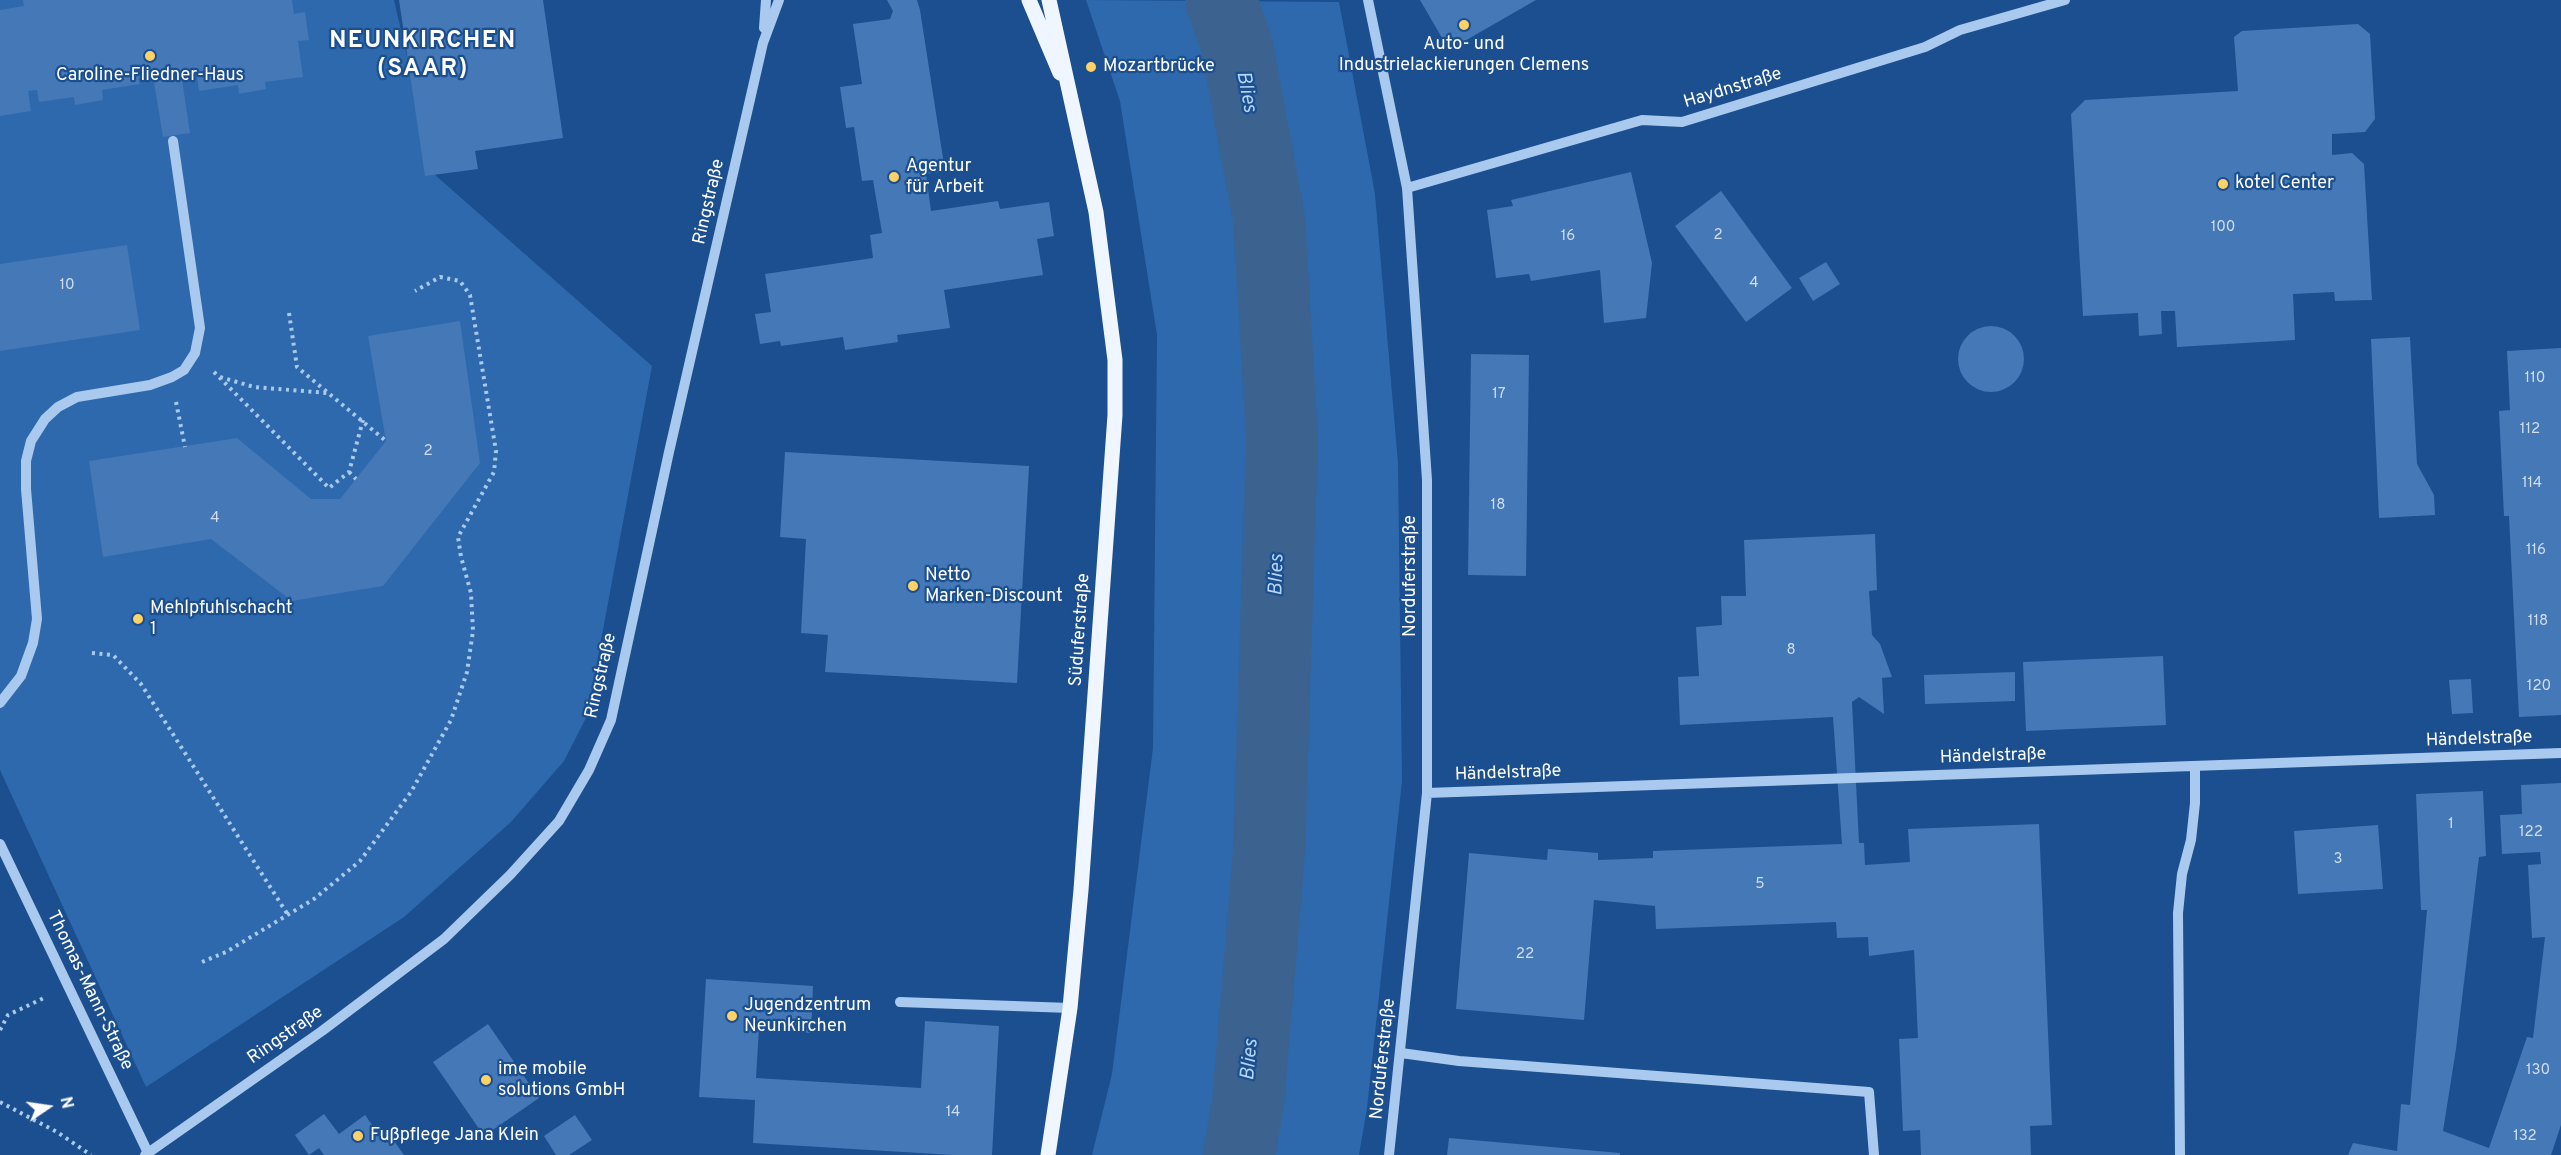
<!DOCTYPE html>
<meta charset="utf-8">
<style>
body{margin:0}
#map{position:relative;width:2561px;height:1155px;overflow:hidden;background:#1b4f8f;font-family:Overpass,sans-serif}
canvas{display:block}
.north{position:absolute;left:18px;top:1077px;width:60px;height:60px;-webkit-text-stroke:4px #1b4f8f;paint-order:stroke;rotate:77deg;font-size:16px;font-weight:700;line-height:24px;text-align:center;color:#fff}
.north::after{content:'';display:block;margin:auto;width:21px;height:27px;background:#fff;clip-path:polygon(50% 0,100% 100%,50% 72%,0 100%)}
</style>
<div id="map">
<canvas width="2561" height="1155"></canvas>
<div class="north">N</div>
</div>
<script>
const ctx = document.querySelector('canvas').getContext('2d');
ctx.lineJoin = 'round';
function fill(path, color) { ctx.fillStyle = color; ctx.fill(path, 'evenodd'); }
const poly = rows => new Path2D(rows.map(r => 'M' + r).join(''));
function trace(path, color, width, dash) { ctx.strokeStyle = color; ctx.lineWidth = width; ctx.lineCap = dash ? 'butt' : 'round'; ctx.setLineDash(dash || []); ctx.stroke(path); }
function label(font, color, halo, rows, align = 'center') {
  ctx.font = font + ' Overpass,sans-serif'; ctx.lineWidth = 4.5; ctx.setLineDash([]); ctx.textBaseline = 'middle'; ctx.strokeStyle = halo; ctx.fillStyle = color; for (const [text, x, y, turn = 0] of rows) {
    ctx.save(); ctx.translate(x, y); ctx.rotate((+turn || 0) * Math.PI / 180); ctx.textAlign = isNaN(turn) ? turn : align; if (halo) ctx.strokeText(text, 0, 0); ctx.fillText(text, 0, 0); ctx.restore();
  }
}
fill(poly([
 [0,0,394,0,434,174,652,366,587,716,564,761,511,822,404,917,146,1087,0,770],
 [1086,0,1339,2,1375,194,1398,463,1402,781,1367,1108,1359,1155,1092,1155,1112,1074,1153,748,1157,335,1120,101]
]), '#2e69ad');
trace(poly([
 [1221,0,1237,46,1269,219,1282,439,1269,851,1248,1103,1239,1155]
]), '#3c6290', 72);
fill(poly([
 [23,0,292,0,294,14,305,12,309,40,298,41,303,77,265,82,266,89,239,94,238,85,199,91,196,70,181,73,190,133,163,137,153,76,138,79,140,84,102,90,103,100,75,105,74,97,39,102,37,90,28,91,31,111,0,116,0,10,24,6],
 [399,0,543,0,563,138,475,151,478,169,425,176],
 [887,0,917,0,920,10,945,171,926,174,931,211,998,201,1000,209,1049,202,1054,236,1037,239,1043,275,944,290,950,328,897,335,898,342,845,350,843,337,781,346,780,341,760,344,755,314,771,312,765,274,873,258,870,235,882,233,873,180,862,181,854,127,846,128,840,87,862,84,853,24,890,19,893,11],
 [1420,0,1536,0,1449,50],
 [2358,24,2370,34,2375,119,2365,132,2332,134,2332,155,2352,153,2364,164,2372,300,2335,301,2334,292,2293,294,2295,340,2177,347,2175,311,2161,311,2162,334,2139,336,2138,313,2083,316,2071,114,2085,100,2238,91,2234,37,2242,31],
 [1631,172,1652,263,1646,318,1604,323,1600,270,1531,281,1529,274,1496,278,1487,210,1513,206,1511,200],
 [1721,191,1792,288,1746,322,1675,226],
 [127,245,140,330,0,351,0,264],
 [1826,262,1840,284,1813,301,1799,278],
 [460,321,480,463,383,586,292,601,211,539,103,557,89,461,237,438,311,499,340,499,386,441,368,336],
 '1958 359a33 33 0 1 1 66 0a33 33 0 1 1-66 0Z',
 [2410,337,2417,464,2434,495,2435,515,2379,518,2371,339],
 [2561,348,2561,715,2519,717,2509,516,2504,516,2499,411,2510,410,2507,351],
 [1471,354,1529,355,1526,576,1468,575],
 [785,452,1029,466,1017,683,825,672,828,635,801,633,806,539,780,537],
 [1875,534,1877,590,1869,591,1872,635,1880,644,1892,677,1882,678,1884,714,1859,697,1852,702,1859,843,1864,843,1865,865,1910,862,1908,829,2039,824,2052,1125,2030,1126,2031,1155,1921,1155,1920,1130,1903,1131,1899,1039,1918,1038,1914,950,1869,956,1868,937,1837,938,1836,922,1656,929,1655,906,1594,900,1584,1020,1456,1009,1469,853,1547,860,1548,849,1598,853,1598,860,1653,858,1653,851,1842,844,1833,717,1680,725,1678,677,1699,676,1696,627,1722,625,1721,596,1746,596,1744,540],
 [2163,656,2166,725,2026,731,2023,662],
 [2015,672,2015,701,1925,704,1924,675],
 [2471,679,2473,713,2452,714,2449,680],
 [2561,783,2561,1125,2551,1155,2348,1155,2353,1143,2397,1151,2401,1104,2410,1105,2427,910,2421,910,2416,794,2483,791,2486,856,2479,857,2456,1049,2443,1131,2489,1148,2527,1037,2533,1038,2545,937,2532,938,2528,865,2541,864,2540,852,2502,854,2500,815,2522,814,2521,785],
 [2378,825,2383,889,2298,894,2294,831],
 [706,979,813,986,811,1033,759,1029,756,1078,921,1088,925,1021,999,1026,992,1155,953,1155,753,1143,755,1100,699,1097],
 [488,1024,539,1098,484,1136,433,1062],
 [324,1114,339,1134,365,1115,385,1143,392,1138,404,1155,324,1155,319,1148,309,1155,295,1135],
 [575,1115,592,1140,569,1155,556,1155,544,1136],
 [1449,1138,1620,1153,1620,1155,1447,1155]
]), '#4478b7');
trace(poly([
 [289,313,297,367,386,441],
 [214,372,329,488,349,472,363,420],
 [220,377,254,387,327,393],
 [176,402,185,447],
 [349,472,356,479],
 [92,653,113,655,141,684,288,915],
 [202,962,226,952,314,899,360,861,411,792,451,720,467,672,473,631,471,593,461,557,458,537,494,472,496,451,470,295,460,281,440,277,415,291],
 [0,1030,8,1015,46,997],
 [0,1102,57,1132,91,1155]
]), '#a9c9ee', 4, [3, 4.5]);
trace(poly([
 [1368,0,1407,188,1427,480,1427,793,1389,1155],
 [764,28,766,0],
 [1407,188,1642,120,1682,122,1925,47,1960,30,2065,0],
 [0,703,21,676,33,643,37,619,26,489,26,461,31,441,45,419,58,407,77,397,150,385,172,377,184,370,195,353,200,328,173,141],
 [1427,793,2561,753],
 [0,844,149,1155],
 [900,1002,1070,1008],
 [1401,1053,1459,1061,1869,1092,1874,1155],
 [145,1155,322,1031,444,939,510,875,559,821,589,770,611,720,669,452,763,43,779,0],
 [2180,1155,2178,913,2182,874,2191,840,2195,803,2195,766]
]), '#a9c9ee', 10);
trace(poly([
 [1029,0,1060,73],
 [1048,1155,1070,1008,1081,890,1115,415,1115,360,1096,212,1049,0]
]), '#f0f6ff', 15);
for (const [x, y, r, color] of [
 [1464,25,6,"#ffd166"],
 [150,56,6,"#ffd166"],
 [1091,67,6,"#ffd166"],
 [894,177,6,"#ffd166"],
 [2223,184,6,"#ffd166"],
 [913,586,6,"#ffd166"],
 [138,619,6,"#ffd166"],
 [732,1016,6,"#ffd166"],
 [486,1080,6,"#ffd166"],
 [358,1136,6,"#ffd166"]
]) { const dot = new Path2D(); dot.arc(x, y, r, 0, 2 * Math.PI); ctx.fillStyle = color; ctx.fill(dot); trace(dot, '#1b4f8f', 2); }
label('15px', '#d0dded', null, [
 ["100",2223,228],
 ["2",1718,236],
 ["16",1568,237],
 ["4",1754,284],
 ["10",67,286],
 ["110",2535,379],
 ["17",1499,395],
 ["112",2530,430],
 ["2",428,452],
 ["114",2532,484],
 ["18",1498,506],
 ["4",215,519],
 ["116",2536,551],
 ["118",2538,622],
 ["8",1791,651],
 ["120",2539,687],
 ["1",2451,825],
 ["122",2531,833],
 ["3",2338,860],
 ["5",1760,885],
 ["22",1525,955],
 ["130",2538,1071],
 ["14",953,1113],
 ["132",2525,1137]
]);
label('18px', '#fff', '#1b4f8f', [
 ["Auto- und",1464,45,"center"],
 ["Industrielackierungen Clemens",1464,66,"center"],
 ["Mozartbrücke",1103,67],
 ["Caroline-Fliedner-Haus",150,76,"center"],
 ["Agentur",906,167],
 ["für Arbeit",906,188],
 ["kotel Center",2235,184],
 ["Netto",925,576],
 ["Marken-Discount",925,597],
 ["Mehlpfuhlschacht",150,609],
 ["1",150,630],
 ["Jugendzentrum",744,1006],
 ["Neunkirchen",744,1027],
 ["ime mobile",498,1070],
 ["solutions GmbH",498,1091],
 ["Fußpflege Jana Klein",370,1136]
], 'left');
label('18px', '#fff', '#1b4f8f', [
 ["Haydnstraße",1733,89,-17],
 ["Ringstraße",710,202,-77],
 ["Norduferstraße",1411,576,-90],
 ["Süduferstraße",1081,630,-86],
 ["Ringstraße",602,676,-77],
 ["Händelstraße",2479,740,-2],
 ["Händelstraße",1993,757,-2],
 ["Händelstraße",1508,774,-2],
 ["Thomas-Mann-Straße",89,991,64],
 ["Ringstraße",286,1036,-35],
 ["Norduferstraße",1384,1059,-84]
]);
label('italic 20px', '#b5d3f5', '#1b4f8f', [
 ["Blies",1245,92,79],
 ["Blies",1278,575,-88],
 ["Blies",1251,1060,-85]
]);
ctx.letterSpacing = '1.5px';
label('bold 24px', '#fff', '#1b4f8f', [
 ["NEUNKIRCHEN",423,42],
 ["(SAAR)",423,70]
]);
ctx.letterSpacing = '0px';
</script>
